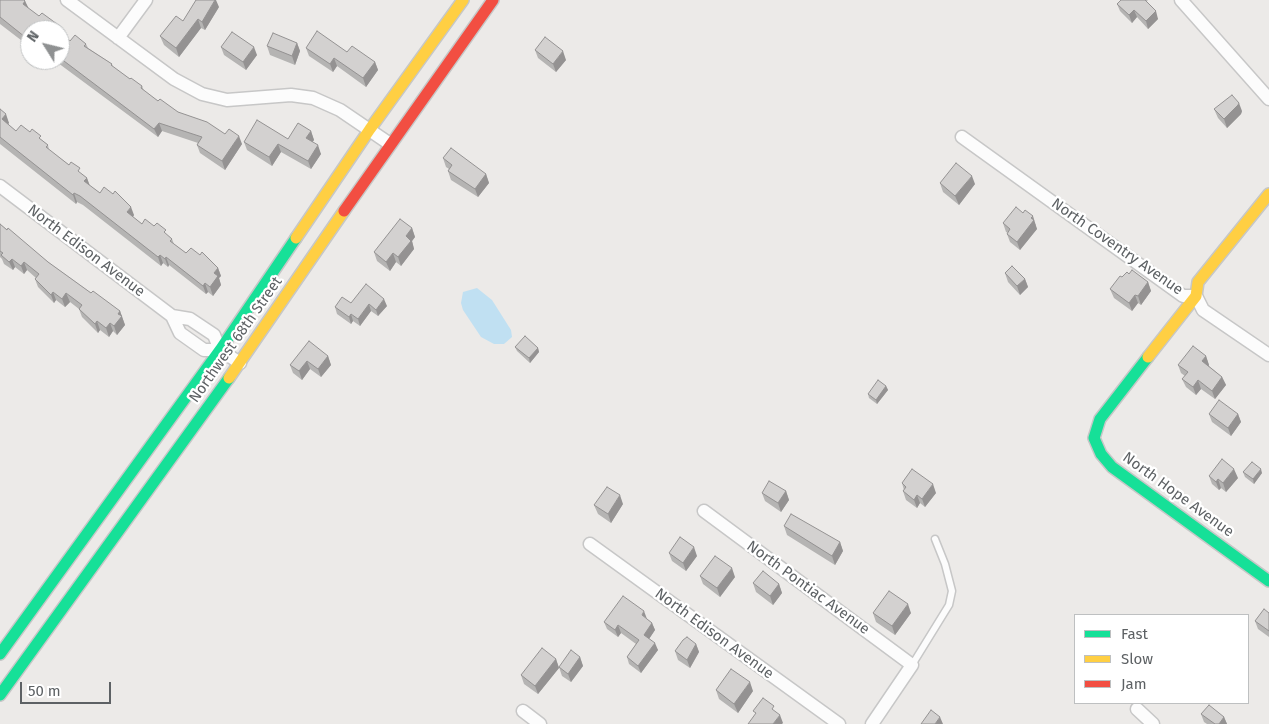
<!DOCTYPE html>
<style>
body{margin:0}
#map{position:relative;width:1269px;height:724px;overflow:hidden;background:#eceae8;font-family:"Fira Sans",sans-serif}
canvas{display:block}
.legend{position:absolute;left:1074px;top:614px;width:175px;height:90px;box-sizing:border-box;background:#fff;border:1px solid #bec0c1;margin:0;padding:6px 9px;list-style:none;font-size:15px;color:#5d6164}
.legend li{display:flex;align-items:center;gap:10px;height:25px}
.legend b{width:25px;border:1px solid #bec0c1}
.north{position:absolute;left:20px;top:20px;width:50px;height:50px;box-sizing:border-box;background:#fff;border:1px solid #bec0c1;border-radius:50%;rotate:306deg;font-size:14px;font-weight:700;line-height:20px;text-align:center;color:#5d6164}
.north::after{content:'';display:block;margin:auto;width:18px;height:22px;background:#8f9192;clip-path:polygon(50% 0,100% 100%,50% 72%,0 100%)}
.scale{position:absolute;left:20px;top:682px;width:91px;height:22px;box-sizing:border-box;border:2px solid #5d6164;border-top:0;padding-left:6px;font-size:15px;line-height:18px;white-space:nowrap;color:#5d6164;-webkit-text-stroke:4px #fff;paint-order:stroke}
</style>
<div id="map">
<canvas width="1269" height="724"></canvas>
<ul class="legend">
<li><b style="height:6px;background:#16e098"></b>Fast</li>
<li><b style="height:6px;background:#ffcf43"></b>Slow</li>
<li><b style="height:6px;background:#f24e42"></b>Jam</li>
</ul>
<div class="north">N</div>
<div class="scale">50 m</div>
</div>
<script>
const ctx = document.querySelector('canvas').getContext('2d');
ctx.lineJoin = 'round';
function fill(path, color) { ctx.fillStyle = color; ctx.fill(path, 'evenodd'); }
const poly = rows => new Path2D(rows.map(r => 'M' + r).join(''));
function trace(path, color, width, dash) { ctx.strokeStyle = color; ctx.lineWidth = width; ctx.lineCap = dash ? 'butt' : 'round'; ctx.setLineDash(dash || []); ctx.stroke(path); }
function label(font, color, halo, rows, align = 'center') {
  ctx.font = font + ' "Fira Sans",sans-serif'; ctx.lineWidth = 4.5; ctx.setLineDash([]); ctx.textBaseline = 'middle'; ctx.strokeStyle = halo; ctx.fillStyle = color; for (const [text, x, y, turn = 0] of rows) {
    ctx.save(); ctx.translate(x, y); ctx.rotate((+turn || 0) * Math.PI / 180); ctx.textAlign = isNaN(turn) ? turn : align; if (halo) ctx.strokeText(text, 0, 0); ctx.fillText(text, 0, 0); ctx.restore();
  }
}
fill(poly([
 [477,288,492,300,511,330,512,337,504,344,494,344,481,337,463,310,461,303,463,292]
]), '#c0e0f2');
const lane = poly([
 [912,665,949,605,952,591,945,564,935,539]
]);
const street = poly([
 [67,0,174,79,202,94,227,100,291,95,313,98,340,110,390,144],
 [1181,0,1269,99],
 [118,38,146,0],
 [962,137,1183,296,1196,296,1203,310,1269,355],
 [0,186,172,316,190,319,214,335,220,350],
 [172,316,180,333,204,350,220,350,240,363],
 [704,511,912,665,872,724],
 [590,544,839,724],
 [1137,709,1153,724],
 [523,711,540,724]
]);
const fast = poly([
 [1148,357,1100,419,1094,438,1101,454,1112,467,1269,581],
 [0,654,220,350,296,238],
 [0,695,229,378]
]);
const slow = poly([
 [296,238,370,129,463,0],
 [1148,357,1196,296,1198,282,1269,194],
 [229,378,344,211]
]);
const jam = poly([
 [344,211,493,0]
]);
trace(lane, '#c7c7c7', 9);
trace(street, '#c7c7c7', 15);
trace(fast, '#c6c7c7', 14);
trace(slow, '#c6c7c7', 14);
trace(jam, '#c6c7c7', 14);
trace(lane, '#fcfcfc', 6);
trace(street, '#fcfcfc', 12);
trace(fast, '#16e098', 11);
trace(slow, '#ffcf43', 11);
trace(jam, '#f24e42', 11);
fill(poly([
 [0,0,25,1,28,8,30,30,30,47,0,24],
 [1121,0,1148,0,1147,1,1147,3,1158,19,1148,29,1137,17,1132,23,1120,11,1117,4],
 [219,7,205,30,201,28,179,57,164,45,160,36,183,21],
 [60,33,70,41,86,44,88,48,112,64,113,67,130,79,142,86,144,91,158,101,178,112,242,144,225,170,200,153,197,145,198,143,162,131,158,137,54,60,60,60],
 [297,43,300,51,295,65,270,55,267,46],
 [221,47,257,55,246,70,224,55],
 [306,48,347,52,375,62,378,70,366,87,337,66,333,72,309,56],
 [535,50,566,60,556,72,538,58],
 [0,109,9,123,8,124,16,131,30,132,43,141,48,145,49,150,87,178,89,185,100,193,134,215,133,217,142,224,167,235,172,239,174,244,186,253,218,268,221,276,219,278,221,285,213,296,208,292,206,294,169,265,168,267,163,263,161,266,83,205,77,202,76,204,0,144],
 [1214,109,1242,111,1241,114,1227,128,1218,118],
 [311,131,314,140,312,142,321,154,311,169,281,152,272,166,247,150,244,142,288,139],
 [443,158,486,174,489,183,478,197,451,180,448,171,449,169,446,167],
 [940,183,975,184,959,205,943,192],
 [1003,223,1036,224,1035,225,1037,229,1020,250,1010,242,1007,234,1008,233,1006,232],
 [0,224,48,262,91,293,120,311,125,325,117,335,113,331,109,337,100,330,98,333,82,317,79,309,70,302,65,307,56,300,54,303,38,287,35,279,36,278,27,270,24,274,15,267,13,270,4,264,2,259,0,257],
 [412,228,415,237,412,241,414,249,401,266,396,262,390,271,377,261,374,252],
 [1005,273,1025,279,1028,287,1020,295,1008,282],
 [1129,274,1148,282,1151,291,1141,305,1138,303,1132,311,1114,298,1110,289,1122,277],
 [351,303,387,306,378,316,371,311,360,326,353,321,351,324,337,314,335,307],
 [515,347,538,348,539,352,530,363,517,351],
 [328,356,331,365,321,377,310,369,302,380,293,373,290,365],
 [1206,356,1209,365,1209,366,1222,377,1226,385,1215,399,1201,389,1196,395,1186,387,1182,379,1185,376,1181,373,1178,365],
 [886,386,888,390,877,404,869,398,868,394],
 [1209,414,1238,414,1241,422,1231,436,1212,422],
 [1243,472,1262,473,1254,484,1245,477],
 [1209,476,1238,478,1226,492,1221,488,1219,490,1212,484],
 [902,483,936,493,925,507,920,503,917,508,906,500,903,491,904,490],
 [786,491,789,500,781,512,765,501,762,493],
 [623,504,611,523,598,514,594,505],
 [784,526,840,542,843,551,835,565,787,535],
 [669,553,697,556,686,571,672,561],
 [700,576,735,577,720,597,703,584],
 [753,583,779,584,782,593,773,605,756,592],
 [873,613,911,613,895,635,876,622],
 [1269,613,1269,637,1258,629,1255,621],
 [647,619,652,623,655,630,649,639,658,650,641,673,629,664,627,657,636,644,621,633,618,637,607,629,604,622],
 [696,644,699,652,690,668,678,660,675,651],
 [580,657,583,666,571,682,562,676,559,667],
 [556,659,559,668,538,694,524,684,521,675],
 [716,690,753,691,738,713,719,699],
 [1201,714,1224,717,1227,724,1207,724,1204,722]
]), '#b5b4b3');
fill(poly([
 [215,0,216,0,219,7,205,30,202,22],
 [25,1,29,9,23,4],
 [1134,10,1137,17,1132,23,1129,15],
 [1156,11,1158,19,1148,29,1146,21],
 [198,19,201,28,179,57,176,48],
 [57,24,59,30,55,30,54,28],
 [297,43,300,51,295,65,292,56],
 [254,47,257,55,246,70,243,62],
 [563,51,566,60,556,72,553,64],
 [334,58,337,66,333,72,330,64],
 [375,62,378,70,366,87,363,78],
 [1239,103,1242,111,1241,114,1227,128,1224,119],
 [6,114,9,123,5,128,2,119],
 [159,123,162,131,158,137,154,129],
 [311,131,314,140,309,147,306,138],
 [239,136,242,144,225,170,222,161],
 [278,144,281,152,272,166,269,157],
 [318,145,321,154,311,169,308,161],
 [486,174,489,183,478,197,475,189],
 [972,176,975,184,959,205,955,196],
 [87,178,90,186,84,181],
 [74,193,77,202,76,204,73,195],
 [131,207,134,215,130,221,127,212],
 [1033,216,1037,229,1020,250,1017,242],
 [412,228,415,237,412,241,414,249,401,266,398,257,406,236],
 [393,253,396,262,390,271,386,262],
 [160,255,163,263,161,266,158,257],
 [166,257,169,265,168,267,165,259],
 [12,259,15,267,13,270,9,262],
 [24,262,27,270,24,274,21,266],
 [218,268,221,276,219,278,221,285,213,296,210,287,214,273],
 [1025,279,1028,287,1020,295,1017,286],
 [1148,282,1151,291,1141,305,1138,296],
 [205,283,208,292,206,294,203,286],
 [53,292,56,300,54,303,51,295],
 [66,293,70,302,65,307,62,299],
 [1135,295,1138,303,1132,311,1129,303],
 [384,299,387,306,378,316,376,310],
 [369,304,371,311,360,326,358,319],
 [120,311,125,325,117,335,114,326,118,314],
 [351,314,353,321,351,324,349,317],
 [97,321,100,330,98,333,95,324],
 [110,323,113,331,109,337,106,328],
 [538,348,539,352,530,363,529,358],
 [328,356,331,365,321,377,318,369],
 [1206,356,1209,365,1206,370,1202,361],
 [307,361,310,369,302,380,299,371],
 [1222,377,1226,385,1215,399,1212,391],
 [1198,380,1201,389,1196,395,1193,387],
 [886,386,888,390,877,404,876,400],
 [1238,414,1241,422,1231,436,1228,428],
 [1234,469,1238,478,1226,492,1223,483],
 [1261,469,1262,473,1254,484,1253,479],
 [1218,479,1221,488,1219,490,1216,482],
 [933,484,936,493,925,507,922,499],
 [786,491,789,500,781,512,778,503],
 [620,495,623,504,611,523,608,514],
 [917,495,920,503,917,508,914,500],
 [840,542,843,551,835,565,832,556],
 [694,547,697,556,686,571,683,563],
 [732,568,735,577,720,597,717,588],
 [779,584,782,593,773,605,770,596],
 [908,604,911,613,895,635,892,626],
 [644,611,647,619,642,615],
 [652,623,655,630,647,642,644,635],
 [618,625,621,633,618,637,615,630],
 [655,643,658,650,641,673,638,666],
 [696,644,699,652,690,668,687,660],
 [580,657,583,666,571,682,568,674],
 [556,659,559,668,538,694,535,686],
 [750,682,753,691,738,713,734,704],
 [780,715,783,723,782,724,773,724],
 [940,717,943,724,935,724],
 [1224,717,1227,724,1219,724]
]), '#949292');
const building = poly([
 [0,0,24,0,25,1,23,4,39,16,42,13,57,24,54,28,56,30,30,30,30,41,0,17,0,0],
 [196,0,215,0,202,22,198,19,176,48,160,36,176,16,183,21,196,0],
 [1121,0,1145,0,1156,11,1146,21,1134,10,1129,15,1117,4,1121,0],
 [317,31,347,52,352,46,375,62,363,78,334,58,330,64,306,48,317,31],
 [232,32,254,47,243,62,221,47,232,32],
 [60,33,70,41,75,35,86,44,84,46,112,64,111,65,130,79,131,78,142,86,141,88,158,101,160,99,178,112,207,122,225,134,229,129,239,136,222,161,197,145,202,137,159,123,154,129,60,58,60,33],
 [273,33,297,43,292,56,267,46,273,33],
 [545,37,563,51,553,64,535,50,545,37],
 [1232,95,1239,103,1238,105,1224,119,1214,109,1232,95],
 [0,109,6,114,2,119,16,131,21,125,30,132,32,129,41,136,39,138,48,145,46,147,69,165,71,162,80,168,78,171,87,178,84,181,100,193,104,187,113,194,115,191,131,207,127,212,142,224,145,219,154,226,157,223,166,230,164,232,172,239,170,241,186,253,191,248,200,255,202,252,218,268,214,273,218,276,210,287,205,283,203,286,166,257,165,259,160,255,158,257,80,196,74,193,73,195,0,137,0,109],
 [257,120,288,139,298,123,311,131,306,138,318,145,308,161,278,144,269,157,244,142,257,120],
 [451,148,486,174,475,189,448,171,452,165,443,158,451,148],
 [956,163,972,176,955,196,940,183,956,163],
 [1016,207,1023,213,1025,210,1033,216,1031,218,1034,220,1017,242,1007,234,1010,229,1003,223,1016,207],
 [400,219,412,228,406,236,411,241,398,257,393,253,386,262,374,252,400,219],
 [0,224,7,230,8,228,48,262,91,293,93,291,120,311,118,314,122,316,114,326,110,323,106,328,97,321,95,324,79,309,82,305,66,293,62,299,53,292,51,295,35,279,39,274,24,262,21,266,12,259,9,262,1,255,3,253,0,251,0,224],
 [1012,266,1025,279,1017,286,1005,273,1012,266],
 [1132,270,1148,282,1138,296,1135,295,1129,303,1110,289,1120,276,1122,277,1127,272,1129,274,1132,270],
 [366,284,384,299,376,310,369,304,358,319,351,314,349,317,335,307,342,297,351,303,366,284],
 [525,336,538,348,529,358,515,347,525,336],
 [309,341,328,356,318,369,307,361,299,371,290,365,309,341],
 [1193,346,1206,356,1202,361,1222,377,1212,391,1198,380,1193,387,1182,379,1188,372,1178,365,1193,346],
 [878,380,886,386,876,400,868,394,878,380],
 [1219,400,1238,414,1228,428,1209,414,1219,400],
 [1222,459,1234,469,1223,483,1218,479,1216,482,1209,476,1222,459],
 [1252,462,1261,469,1253,479,1243,472,1252,462],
 [912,469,933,484,922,499,917,495,914,500,903,491,906,487,902,483,912,469],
 [769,481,786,491,778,503,762,493,769,481],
 [607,487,620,495,608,514,594,505,607,487],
 [791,514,840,542,832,556,784,526,791,514],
 [680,537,694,547,683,563,669,553,680,537],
 [715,556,732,568,717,588,700,576,715,556],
 [763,571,779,584,770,596,753,583,763,571],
 [889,591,908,604,892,626,873,613,889,591],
 [623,596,644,611,642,615,652,623,644,635,655,643,638,666,627,657,639,640,618,625,615,630,604,622,623,596],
 [1264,609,1269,613,1269,631,1255,621,1264,609],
 [687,637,696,644,687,660,675,651,683,640,687,637],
 [542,648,556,659,535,686,521,675,542,648],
 [571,650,580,657,568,674,559,667,571,650],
 [731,669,750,682,734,704,716,690,731,669],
 [763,698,774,706,772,709,780,715,773,724,748,724,756,713,753,711,763,698],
 [1209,705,1224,717,1219,724,1215,724,1201,714,1209,705],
 [931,710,940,717,935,724,921,724,931,710]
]);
fill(building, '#d3d1d0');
trace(building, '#949292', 1);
label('15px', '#5d6164', '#fff', [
 ["North Coventry Avenue",1117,247,35],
 ["North Edison Avenue",86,251,37],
 ["Northwest 68th Street",236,340,-55],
 ["North Hope Avenue",1178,495,36],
 ["North Pontiac Avenue",808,588,36],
 ["North Edison Avenue",714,634,36]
]);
</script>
